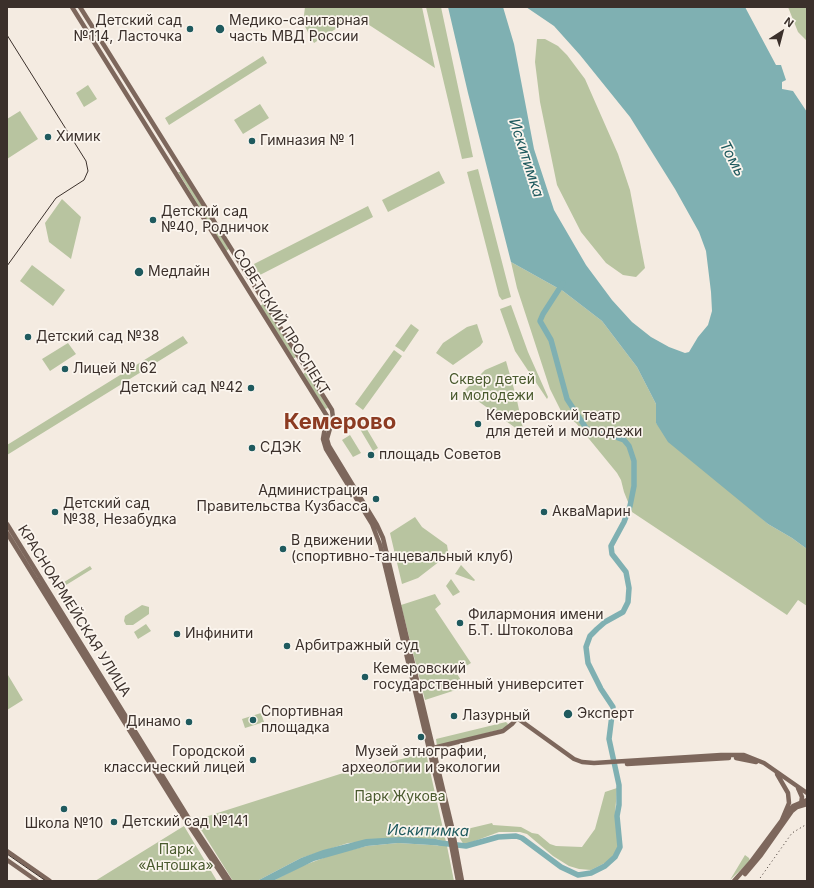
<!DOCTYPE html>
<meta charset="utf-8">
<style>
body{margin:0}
#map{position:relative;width:814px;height:888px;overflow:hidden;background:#f4ebe1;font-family:Inter,sans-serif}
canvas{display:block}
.frame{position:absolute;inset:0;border:8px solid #3b302b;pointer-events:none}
.north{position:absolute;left:762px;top:12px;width:40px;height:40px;-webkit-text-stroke:3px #fbf5ee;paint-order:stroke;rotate:36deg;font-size:11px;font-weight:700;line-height:16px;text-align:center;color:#3b302b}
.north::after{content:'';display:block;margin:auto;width:14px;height:18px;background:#3b302b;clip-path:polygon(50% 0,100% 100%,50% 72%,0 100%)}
</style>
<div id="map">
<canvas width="814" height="888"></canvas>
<div class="frame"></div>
<div class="north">N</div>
</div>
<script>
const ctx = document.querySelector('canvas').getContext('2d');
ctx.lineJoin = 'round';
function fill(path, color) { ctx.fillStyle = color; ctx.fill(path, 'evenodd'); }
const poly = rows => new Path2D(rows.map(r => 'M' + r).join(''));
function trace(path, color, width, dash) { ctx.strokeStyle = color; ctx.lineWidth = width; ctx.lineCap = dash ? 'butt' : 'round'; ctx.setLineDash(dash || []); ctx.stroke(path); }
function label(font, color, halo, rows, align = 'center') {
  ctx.font = font + ' Inter,sans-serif'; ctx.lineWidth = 3.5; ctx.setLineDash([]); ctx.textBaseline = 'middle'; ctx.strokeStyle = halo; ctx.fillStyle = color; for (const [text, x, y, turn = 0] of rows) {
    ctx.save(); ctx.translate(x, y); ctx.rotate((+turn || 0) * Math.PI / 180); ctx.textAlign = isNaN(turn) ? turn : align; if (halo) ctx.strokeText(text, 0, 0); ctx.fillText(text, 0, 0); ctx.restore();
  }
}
fill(poly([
 [305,7,422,7,435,68,360,19,351,19,314,43,303,23],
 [426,7,441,7,473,157,462,159],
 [788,7,807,7,807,41,798,32],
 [537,39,545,39,558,46,567,55,585,79,618,154,630,190,645,268,636,277,623,275,606,263,581,232,557,185,540,102,535,62],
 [263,56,267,63,169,125,165,118],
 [88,85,97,99,84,107,76,93],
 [260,104,269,118,243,134,234,120],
 [20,111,38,139,7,159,7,119],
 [478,169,511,297,502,300,499,296,467,172],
 [439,171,445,183,388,212,382,200],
 [178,172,181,172,229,249,226,251],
 [62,199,81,217,71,259,49,242,45,223],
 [368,206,373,217,258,276,252,265],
 [511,262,563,291,602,321,637,367,656,404,656,423,768,524,792,538,807,549,807,606,798,600,787,615,632,512,624,492,621,480,617,473,576,423,562,413,550,389,517,288],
 [32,265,65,290,53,306,20,281],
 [263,304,296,356,295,358,293,358,260,306],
 [511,305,528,352,548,397,547,399,515,351,500,309],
 [411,324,419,330,404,352,395,346],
 [477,324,483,342,480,346,453,365,436,353,443,343,467,327],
 [183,336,188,343,7,455,7,445],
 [68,343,76,354,50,371,42,359],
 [394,350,402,356,363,410,355,404],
 [506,361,516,396,523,428,517,429,464,391,485,370],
 [306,372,328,408,325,409,303,374],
 [362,421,378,448,373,451,357,424],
 [350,435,361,453,353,457,342,440],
 [415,517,422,527,447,545,448,551,440,561,418,578,402,584,390,533],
 [461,565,475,580,474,581,455,574],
 [90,566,92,569,58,590,56,587],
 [451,579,460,592,453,596,446,586],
 [435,594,441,604,435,609,471,663,456,672,465,687,425,700,401,605],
 [142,605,149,607,149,614,133,625,126,625,124,621,125,616],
 [146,624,151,631,138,639,134,632],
 [8,675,23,700,7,710,7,676],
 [261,713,264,722,245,728,242,719],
 [506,722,508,724,506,728,437,746,436,739],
 [426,753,446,842,436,839,348,843,301,858,257,881,233,881,195,820,196,818,205,817,340,774],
 [617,788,615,815,618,835,621,844,614,857,607,862,591,870,579,869,569,866,553,856,527,834,520,832,499,832,464,845,459,837,464,832,465,827,471,828,492,823,493,825,521,827,532,833,538,834,550,844,556,846,582,847,595,829,605,792],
 [184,826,217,881,95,881],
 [398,843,447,846,454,881,273,881,302,866,334,854,367,846],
 [745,855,749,858,750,861,730,880]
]), '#b8c4a0');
fill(poly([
 [448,7,503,7,514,44,534,149,554,210,586,265,612,300,632,322,651,337,669,347,685,353,689,352,698,337,708,325,712,311,711,292,706,251,699,232,675,189,630,117,580,55,554,26,526,7,745,7,776,65,781,65,786,80,782,82,782,89,793,91,807,112,807,549,792,538,768,524,668,442,656,423,656,404,637,367,602,321,563,291,511,262,468,93],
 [400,837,436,839,446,842,447,846,398,843,367,846,314,861,273,881,257,881,301,858,323,850,366,839]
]), '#7fb0b2');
trace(poly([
 [440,843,466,846,498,837,516,836,522,838,561,867,578,875,591,873,605,866,615,857,620,847,617,816,619,805,619,785,609,739,613,707,601,689,588,663,586,647,590,636,597,629,605,622,623,612,628,602,629,588,626,572,612,554,611,546,624,522,630,506,634,486,634,461,629,446,624,440,610,435,593,433,586,428,567,399,551,340,540,321,543,314,563,283]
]), '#7fb0b2', 5.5);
trace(poly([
 [72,7,327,416,323,439,326,449,372,524,380,545,448,828,458,881],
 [80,7,332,410,333,418,327,439,329,446,377,525,383,538,452,827,462,881],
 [7,524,191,822,230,881],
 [7,533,177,807,226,881],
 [433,748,503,731,512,724,517,718,574,759,582,762,594,763,721,755,744,755,764,763,807,793],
 [736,758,756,762],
 [627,764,729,758],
 [777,774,788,793,789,803,781,822],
 [798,788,802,797,801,804],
 [787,814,793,806,807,800],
 [7,851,50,881],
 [7,860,37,881],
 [745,874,761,855,792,811,797,807,807,804],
 [734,881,750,863,782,820]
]), '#7d675c', 4.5);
trace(poly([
 [7,35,86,161,88,171,84,180,56,198,7,266],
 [7,854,46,881]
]), '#3b302b', 1);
trace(poly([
 [758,881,792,833,807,824]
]), '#3b302b', 1, [1, 3]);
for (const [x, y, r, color] of [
 [190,29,4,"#1f5a5e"],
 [220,29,5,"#1f5a5e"],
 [48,137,4,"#1f5a5e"],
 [252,141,4,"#1f5a5e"],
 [153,220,4,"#1f5a5e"],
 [139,272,5,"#1f5a5e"],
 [28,337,4,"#1f5a5e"],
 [65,369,4,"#1f5a5e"],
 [251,388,4,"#1f5a5e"],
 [478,424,4,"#1f5a5e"],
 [252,448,4,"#1f5a5e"],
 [371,455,4,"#1f5a5e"],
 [376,499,4,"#1f5a5e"],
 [55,512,4,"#1f5a5e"],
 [544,512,4,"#1f5a5e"],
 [283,549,4,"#1f5a5e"],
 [460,623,4,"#1f5a5e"],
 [177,634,4,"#1f5a5e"],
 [287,646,4,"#1f5a5e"],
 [365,677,4,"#1f5a5e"],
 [568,714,5,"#1f5a5e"],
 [454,716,4,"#1f5a5e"],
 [253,720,4,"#1f5a5e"],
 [189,722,4,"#1f5a5e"],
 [421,737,4,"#1f5a5e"],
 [253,760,4,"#1f5a5e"],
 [64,809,4,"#1f5a5e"],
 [114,822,4,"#1f5a5e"]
]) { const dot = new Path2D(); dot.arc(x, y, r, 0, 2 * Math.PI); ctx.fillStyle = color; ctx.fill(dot); trace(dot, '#fbf5ee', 1.5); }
label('14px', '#3b302b', '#fbf5ee', [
 ["Детский сад",182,21,"right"],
 ["№114, Ласточка",182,37,"right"],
 ["Медико-санитарная",229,21],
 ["часть МВД России",229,37],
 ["Химик",56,137],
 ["Гимназия № 1",260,141],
 ["Детский сад",161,212],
 ["№40, Родничок",161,228],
 ["Медлайн",148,272],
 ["Детский сад №38",36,337],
 ["Лицей № 62",73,369],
 ["Детский сад №42",243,388,"right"],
 ["Кемеровский театр",486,416],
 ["для детей и молодежи",486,432],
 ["СДЭК",260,448],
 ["площадь Советов",379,455],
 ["Администрация",368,491,"right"],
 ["Правительства Кузбасса",368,507,"right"],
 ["Детский сад",63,504],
 ["№38, Незабудка",63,520],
 ["АкваМарин",552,512],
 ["В движении",291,541],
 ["(спортивно-танцевальный клуб)",291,557],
 ["Филармония имени",468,615],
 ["Б.Т. Штоколова",468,631],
 ["Инфинити",185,634],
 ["Арбитражный суд",295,646],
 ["Кемеровский",373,669],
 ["государственный университет",373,685],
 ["Спортивная",261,712],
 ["площадка",261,728],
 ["Эксперт",577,714],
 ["Лазурный",462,716],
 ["Динамо",181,722,"right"],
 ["Городской",245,752,"right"],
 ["классический лицей",245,768,"right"],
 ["Музей этнографии,",421,752,"center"],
 ["археологии и экологии",421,768,"center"],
 ["Детский сад №141",122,822],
 ["Школа №10",64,824,"center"]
], 'left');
label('14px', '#3b302b', '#fbf5ee', [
 ["СОВЕТСКИЙ ПРОСПЕКТ",281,322,58],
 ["КРАСНОАРМЕЙСКАЯ УЛИЦА",74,611,58]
]);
label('14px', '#4a5a2e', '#fbf5ee', [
 ["Сквер детей",492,380],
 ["и молодежи",492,396],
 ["Парк Жукова",400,797],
 ["Парк",176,850],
 ["«Антошка»",176,866]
]);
label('italic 15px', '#1f5a5e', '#fbf5ee', [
 ["Искитимка",526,158,72],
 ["Томь",732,159,62],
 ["Искитимка",428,831,1]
]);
label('bold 22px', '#8c3b22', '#fbf5ee', [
 ["Кемерово",340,422]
]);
</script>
